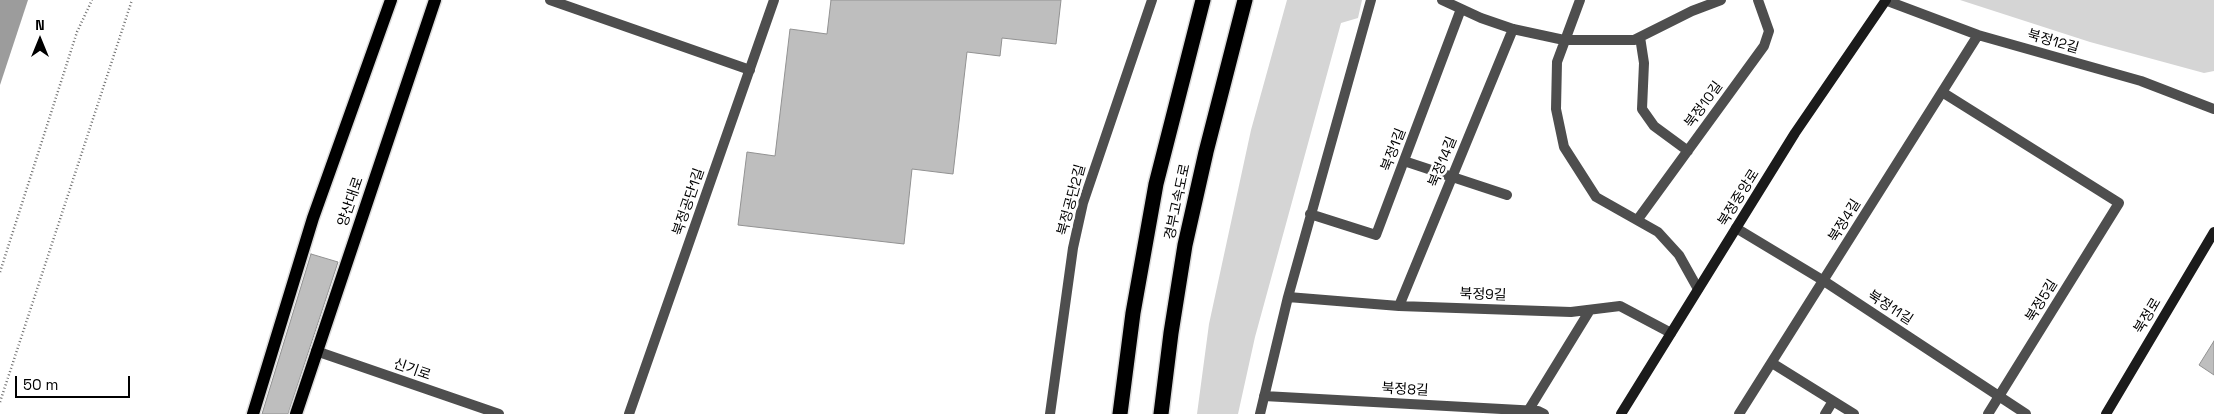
<!DOCTYPE html>
<meta charset="utf-8">
<style>
body{margin:0}
#map{position:relative;width:2214px;height:414px;overflow:hidden;background:#fff;font-family:"Space Grotesk",sans-serif}
canvas{display:block}
.north{position:absolute;left:15px;top:15px;width:50px;height:50px;-webkit-text-stroke:4px #fff;paint-order:stroke;rotate:0deg;font-size:14px;font-weight:700;line-height:20px;text-align:center;color:#000}
.north::after{content:'';display:block;margin:auto;width:18px;height:22px;background:#000;clip-path:polygon(50% 0,100% 100%,50% 72%,0 100%)}
.scale{position:absolute;left:15px;top:376px;width:115px;height:22px;box-sizing:border-box;border:2px solid #000;border-top:0;padding-left:6px;font-size:15px;line-height:18px;white-space:nowrap;color:#000;-webkit-text-stroke:4px #fff;paint-order:stroke}
</style>
<div id="map">
<canvas width="2214" height="414"></canvas>
<div class="north">N</div>
<div class="scale">50 m</div>
</div>
<script>
const ctx = document.querySelector('canvas').getContext('2d');
ctx.lineJoin = 'round';
function fill(path, color) { ctx.fillStyle = color; ctx.fill(path, 'evenodd'); }
const poly = rows => new Path2D(rows.map(r => 'M' + r).join(''));
function trace(path, color, width, dash) { ctx.strokeStyle = color; ctx.lineWidth = width; ctx.lineCap = dash ? 'butt' : 'round'; ctx.setLineDash(dash || []); ctx.stroke(path); }
function label(font, color, halo, rows, align = 'center') {
  ctx.font = font + ' "Space Grotesk","Noto Sans KR",sans-serif'; ctx.lineWidth = 5; ctx.setLineDash([]); ctx.textBaseline = 'middle'; ctx.strokeStyle = halo; ctx.fillStyle = color; for (const [text, x, y, turn = 0] of rows) {
    ctx.save(); ctx.translate(x, y); ctx.rotate((+turn || 0) * Math.PI / 180); ctx.textAlign = isNaN(turn) ? turn : align; if (halo) ctx.strokeText(text, 0, 0); ctx.fillText(text, 0, 0); ctx.restore();
  }
}
fill(poly([
 [1287,0,1362,0,1358,18,1341,23,1255,337,1238,414,1197,414,1209,324,1251,130],
 [1960,0,2214,0,2214,71,2204,73,2090,42]
]), '#d5d5d5');
fill(poly([
 [0,0,28,0,0,85]
]), '#9c9c9c');
const building = poly([
 [831,0,1061,0,1056,44,1002,38,1000,56,967,52,953,174,912,169,904,244,738,225,747,152,775,156,790,29,827,34,831,0],
 [311,254,338,262,288,414,262,414,311,254],
 [2214,341,2214,375,2199,365,2214,341]
]);
fill(building, '#bebebe');
trace(building, '#929292', 1);
const primary = poly([
 [253,414,313,218,391,0],
 [296,414,435,0]
]);
const highway = poly([
 [1120,414,1133,313,1156,184,1203,0],
 [1161,414,1171,333,1185,245,1206,152,1245,0]
]);
trace(primary, '#dbdbdb', 15);
trace(highway, '#dbdbdb', 18);
trace(poly([
 [0,272,77,32,92,0],
 [0,402,132,0]
]), '#707070', 2.5, [1, 2.5]);
trace(poly([
 [550,0,750,70],
 [1442,0,1481,18,1513,29,1564,40,1634,40,1692,11,1721,0],
 [1580,0,1557,62,1556,109,1564,147,1596,197,1658,232,1679,255,1698,289],
 [1885,0,1978,35,2141,81,2214,109],
 [1640,37,1644,63,1642,109,1654,126,1688,151],
 [1942,92,2119,203,1988,414],
 [1404,161,1507,195],
 [1310,214,1376,235,1461,9],
 [1638,219,1764,46,1769,31,1758,0],
 [1736,228,1824,281,2026,414],
 [1288,297,1399,306,1571,312,1620,306,1671,333],
 [1399,306,1513,29],
 [316,351,499,414],
 [1772,363,1854,414],
 [1264,396,1538,411,1544,414],
 [1528,411,1590,310],
 [629,414,774,0],
 [1050,414,1073,248,1083,203,1152,0],
 [1260,414,1288,297,1371,0],
 [1739,414,1978,35],
 [1825,414,1833,401]
]), '#4e4e4e', 10);
trace(poly([
 [1621,414,1795,133,1886,0],
 [2106,414,2214,232]
]), '#1b1b1b', 10);
trace(primary, '#000', 12);
trace(highway, '#000', 15);
label('14px', '#000', '#fff', [
 ["북정12길",2053,42,16],
 ["북정10길",1704,105,-54],
 ["북정1길",1394,150,-69],
 ["북정14길",1443,162,-68],
 ["북정중앙로",1739,198,-58],
 ["북정공단2길",1072,200,-75],
 ["양산대로",351,202,-71],
 ["북정공단1길",689,202,-71],
 ["경부고속도로",1178,202,-78],
 ["북정4길",1845,221,-58],
 ["북정9길",1483,295,2],
 ["북정5길",2042,301,-58],
 ["북정11길",1890,308,33],
 ["북정로",2148,316,-59],
 ["신기로",412,370,19],
 ["북정8길",1405,390,3]
]);
</script>
